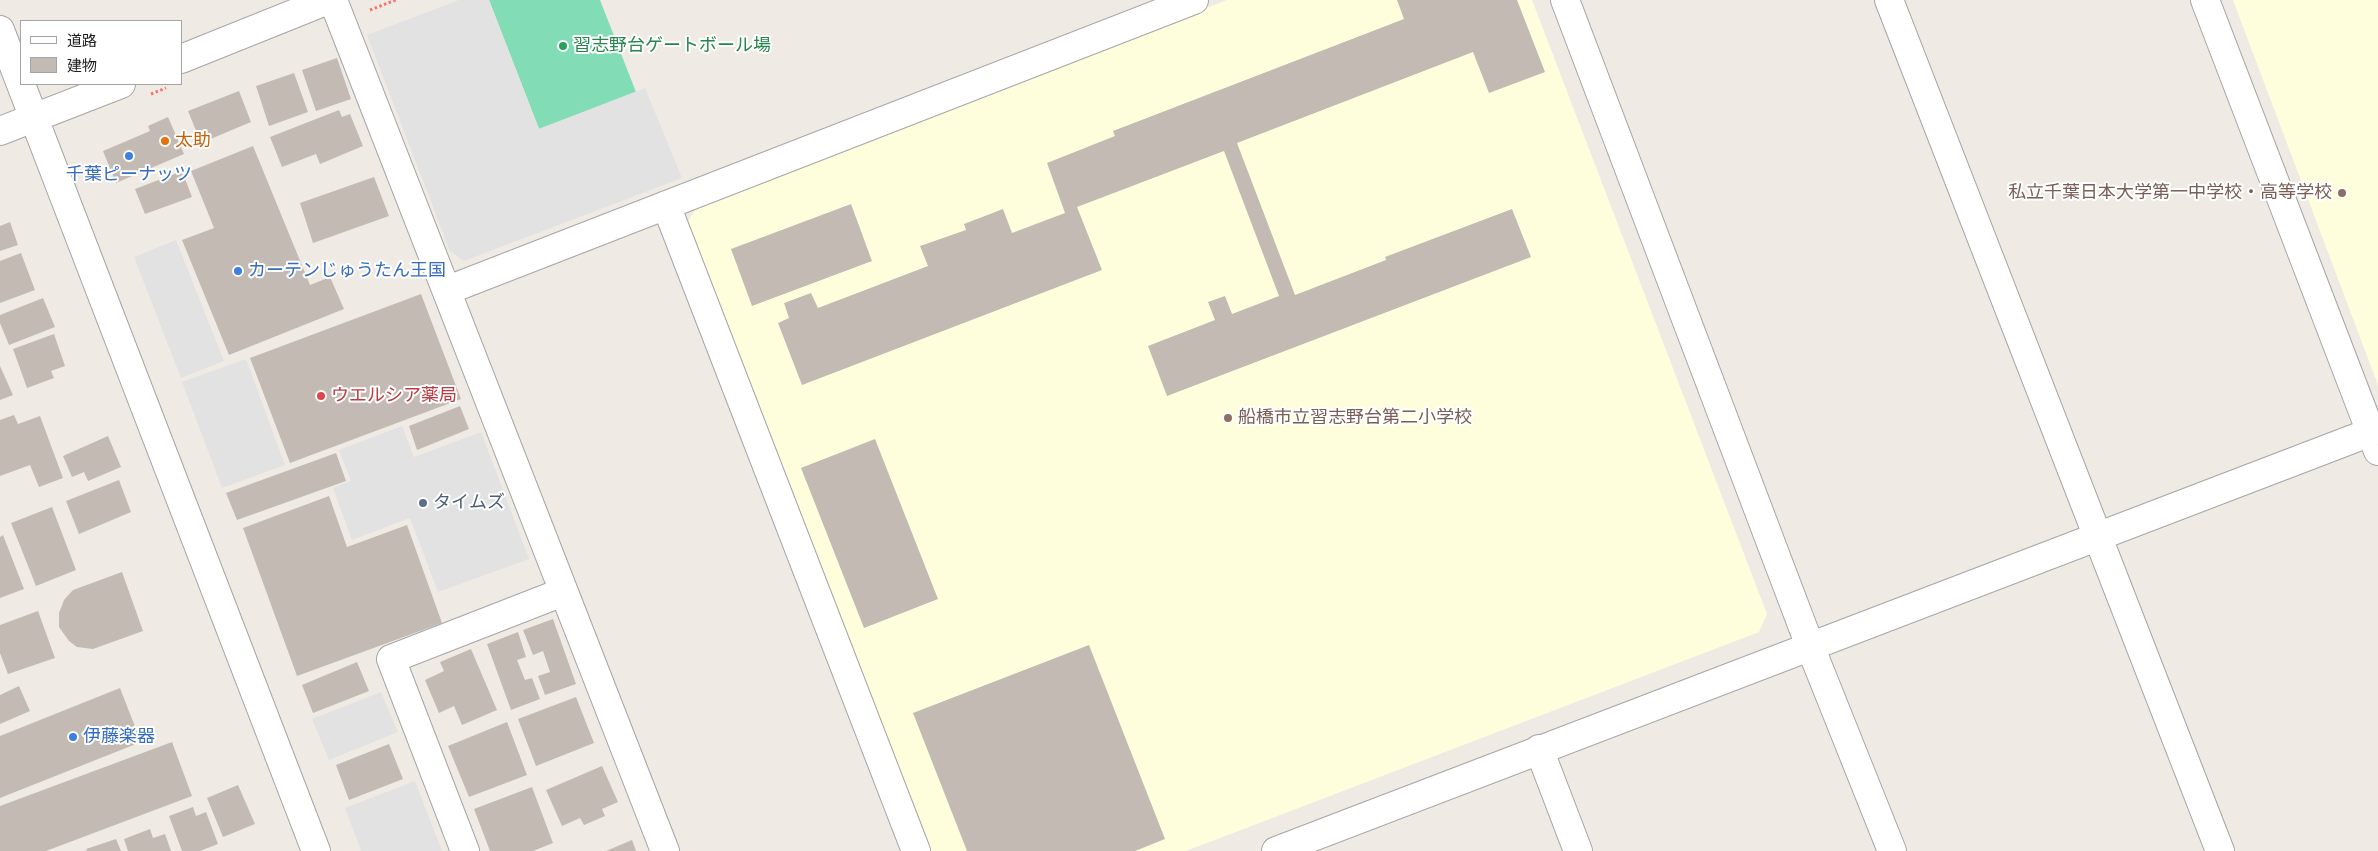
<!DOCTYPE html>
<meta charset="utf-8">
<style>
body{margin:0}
#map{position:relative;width:2378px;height:851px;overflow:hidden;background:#efebe4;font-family:"PT Sans","Noto Sans JP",sans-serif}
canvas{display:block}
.legend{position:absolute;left:20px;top:20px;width:162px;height:65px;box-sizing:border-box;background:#fff;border:1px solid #a5a5a5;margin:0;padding:6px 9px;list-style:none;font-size:15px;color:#1e1e1e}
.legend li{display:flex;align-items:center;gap:10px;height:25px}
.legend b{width:25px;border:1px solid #a5a5a5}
</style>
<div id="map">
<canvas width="2378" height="851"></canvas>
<ul class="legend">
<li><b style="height:6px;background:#fff"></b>道路</li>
<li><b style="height:14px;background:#c3bab3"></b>建物</li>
</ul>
</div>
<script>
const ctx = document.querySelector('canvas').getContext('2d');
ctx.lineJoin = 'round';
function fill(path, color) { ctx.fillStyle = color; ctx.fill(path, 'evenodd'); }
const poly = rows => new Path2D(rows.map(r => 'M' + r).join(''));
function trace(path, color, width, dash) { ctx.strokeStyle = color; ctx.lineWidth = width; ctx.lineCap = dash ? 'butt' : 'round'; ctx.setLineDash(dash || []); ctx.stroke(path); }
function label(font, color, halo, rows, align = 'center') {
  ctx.font = font + ' "PT Sans","Noto Sans JP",sans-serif'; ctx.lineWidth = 4; ctx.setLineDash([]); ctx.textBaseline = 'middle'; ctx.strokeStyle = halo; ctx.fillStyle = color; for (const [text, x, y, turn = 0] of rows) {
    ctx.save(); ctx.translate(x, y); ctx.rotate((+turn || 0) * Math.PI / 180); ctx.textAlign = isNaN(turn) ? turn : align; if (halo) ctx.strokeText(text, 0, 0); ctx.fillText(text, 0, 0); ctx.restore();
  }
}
fill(poly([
 [1227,0,1532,0,1767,614,1759,632,1186,851,931,851,688,221,698,206],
 [2233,0,2378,0,2378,385]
]), '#fefedd');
fill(poly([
 [489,0,600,0,636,92,539,129]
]), '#82ddb7');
fill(poly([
 [459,0,489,0,539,129,645,88,682,178,464,261,450,251,367,35],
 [176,240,224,361,181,378,134,257],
 [246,359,285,465,222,488,182,382],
 [402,426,414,457,481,432,529,559,438,592,410,518,352,540,333,488,351,481,339,450],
 [381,692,398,732,329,760,312,719],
 [415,781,442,851,361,851,345,808]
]), '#e2e2e2');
fill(poly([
 [1397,0,1517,0,1545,72,1489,93,1473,52,1237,143,1295,295,1386,260,1385,257,1512,209,1531,257,1167,396,1148,346,1215,320,1208,302,1225,296,1232,314,1279,296,1224,151,1077,207,1102,270,802,385,778,323,789,318,784,303,811,293,818,308,928,266,920,246,966,230,964,224,1003,209,1012,233,1065,213,1047,163,1115,136,1113,131,1404,19],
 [337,58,351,99,316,111,302,70],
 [294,73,308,112,269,126,256,86],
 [239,91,251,122,201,143,188,111],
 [339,110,342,117,350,114,363,146,320,164,316,154,282,167,270,137],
 [168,117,184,154,116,183,103,151,150,131,148,126],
 [253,146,310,285,330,277,344,309,229,355,182,240,214,228,191,171],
 [182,171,192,197,145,214,135,189],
 [374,177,389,216,313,243,300,203],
 [851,204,872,261,752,306,731,249],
 [10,222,18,245,0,251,0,226],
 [21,253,35,290,0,303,0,261],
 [421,294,461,399,290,463,250,358],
 [43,298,55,327,9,345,0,323,0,315],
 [54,334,65,366,51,371,54,378,27,388,13,349],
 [0,366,13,395,0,400],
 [460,406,469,429,417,450,409,426],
 [14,415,18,424,40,416,63,478,39,487,30,465,0,476,0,420],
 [108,436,121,467,88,481,84,472,72,477,63,456],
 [875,439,938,599,864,628,801,468],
 [336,453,346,481,237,520,226,493],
 [119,480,131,512,79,534,66,501],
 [329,496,347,547,407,525,442,623,297,676,243,528],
 [52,507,76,570,36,586,11,523],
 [3,535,24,589,0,598,0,537],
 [122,572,143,631,93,649,77,647,69,641,59,627,59,613,64,600,73,590],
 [38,611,55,658,8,674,0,653,0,625],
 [553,619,576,684,545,695,538,676,550,672,543,651,533,655,523,630],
 [518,632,526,657,517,660,525,680,532,678,540,699,511,710,487,644],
 [1089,645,1165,839,1135,851,967,851,913,713],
 [471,649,497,710,462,725,454,706,439,713,425,680,444,671,440,662],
 [357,662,369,691,313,713,302,685],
 [19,686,30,711,0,724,0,695],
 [120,688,141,742,0,798,0,736],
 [576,697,594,743,536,766,518,719],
 [507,722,527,775,469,797,448,746],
 [172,742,192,796,46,851,0,851,0,806],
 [389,744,403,779,349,800,336,765],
 [602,766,618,802,602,809,605,816,584,825,580,818,562,826,546,790],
 [238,785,255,824,223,837,207,798],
 [532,787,553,843,533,851,490,851,474,809],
 [193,807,196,816,206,812,218,844,200,851,182,851,169,816],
 [150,829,153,838,165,834,171,851,128,851,124,839],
 [116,839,121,851,87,851,86,849],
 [632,840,636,851,606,851]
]), '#c3bab3');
const minor = poly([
 [333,0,665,851],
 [1565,0,1810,646,1892,851],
 [1889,0,2220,851],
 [2205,0,2378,451],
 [0,30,316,851],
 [181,59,328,0],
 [0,131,121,84],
 [666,205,916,851],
 [448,290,1194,0],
 [1539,749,1578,851],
 [465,851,391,659,563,592],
 [1276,851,2371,432]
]);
trace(minor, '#a5a5a5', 30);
trace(poly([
 [370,10,396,0],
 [151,94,166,88]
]), '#f7766c', 3, [2.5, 2.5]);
trace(minor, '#fff', 28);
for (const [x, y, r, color] of [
 [563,46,5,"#2e9e5b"],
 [165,141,5,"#e8710a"],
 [129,156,5,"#3f7fe0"],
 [2342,193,5,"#8d6e63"],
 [238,271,5,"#3f7fe0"],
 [321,396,5,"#e0444e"],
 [1228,418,5,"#8d6e63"],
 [423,503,5,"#5c6f8a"],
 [73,737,5,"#3f7fe0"]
]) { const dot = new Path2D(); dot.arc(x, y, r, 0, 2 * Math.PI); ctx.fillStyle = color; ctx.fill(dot); trace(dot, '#fff', 2); }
label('18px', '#27864d', '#fff', [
 ["習志野台ゲートボール場",573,46]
], 'left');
label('18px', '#c56008', '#fff', [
 ["太助",175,141]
], 'left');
label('18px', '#366cbe', '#fff', [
 ["千葉ピーナッツ",129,175,"center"],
 ["カーテンじゅうたん王国",248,271],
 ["伊藤楽器",83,737]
], 'left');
label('18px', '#785e54', '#fff', [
 ["私立千葉日本大学第一中学校・高等学校",2332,193],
 ["船橋市立習志野台第二小学校",1238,418,"left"]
], 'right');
label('18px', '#be3a42', '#fff', [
 ["ウエルシア薬局",331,396]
], 'left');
label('18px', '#4e5e75', '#fff', [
 ["タイムズ",433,503]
], 'left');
</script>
